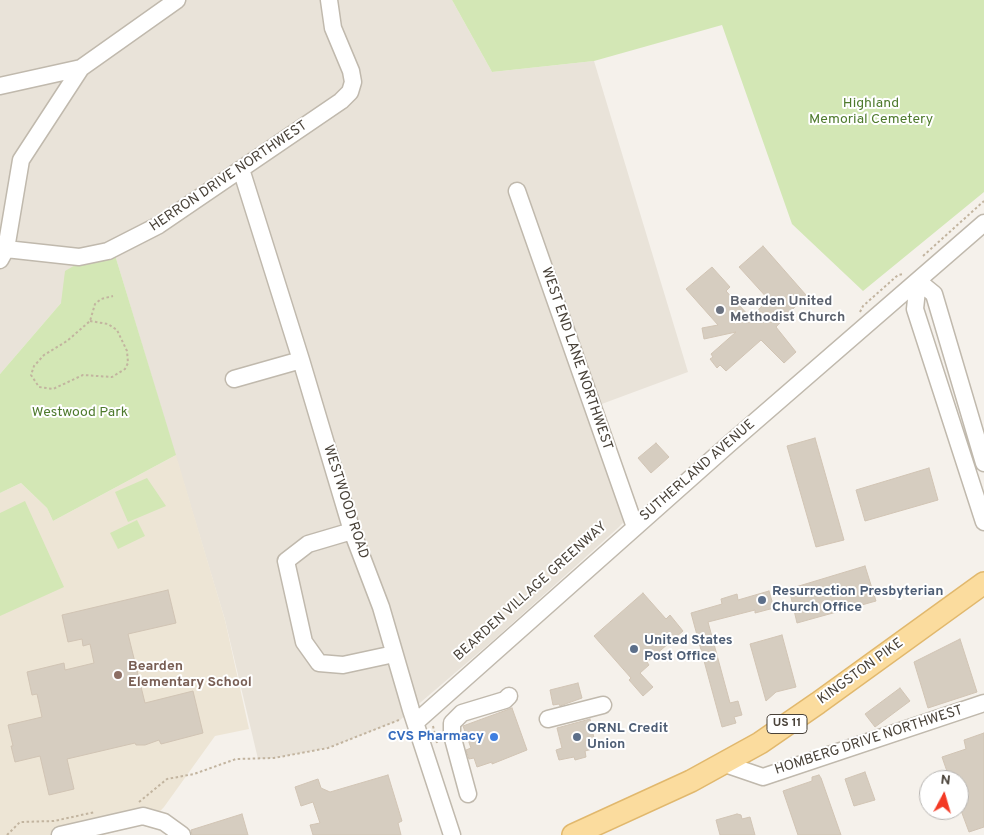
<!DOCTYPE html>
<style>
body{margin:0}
#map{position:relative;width:984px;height:835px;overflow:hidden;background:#f5f1eb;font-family:Overpass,sans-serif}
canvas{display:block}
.north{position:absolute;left:919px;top:770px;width:50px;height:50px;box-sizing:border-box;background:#fff;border:1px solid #b6b3b0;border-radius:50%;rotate:6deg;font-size:14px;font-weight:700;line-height:20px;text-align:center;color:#494239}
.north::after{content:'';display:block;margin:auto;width:18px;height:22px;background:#f33924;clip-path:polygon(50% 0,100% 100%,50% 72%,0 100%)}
</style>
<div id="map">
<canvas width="984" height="835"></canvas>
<div class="north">N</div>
</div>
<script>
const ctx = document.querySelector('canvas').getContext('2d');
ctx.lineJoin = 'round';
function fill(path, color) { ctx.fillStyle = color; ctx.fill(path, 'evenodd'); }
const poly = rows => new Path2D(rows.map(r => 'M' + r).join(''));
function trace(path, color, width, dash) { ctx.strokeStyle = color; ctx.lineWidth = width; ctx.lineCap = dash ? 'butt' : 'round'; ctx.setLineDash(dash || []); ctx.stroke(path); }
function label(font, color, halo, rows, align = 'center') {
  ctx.font = font + ' Overpass,sans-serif'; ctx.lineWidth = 4; ctx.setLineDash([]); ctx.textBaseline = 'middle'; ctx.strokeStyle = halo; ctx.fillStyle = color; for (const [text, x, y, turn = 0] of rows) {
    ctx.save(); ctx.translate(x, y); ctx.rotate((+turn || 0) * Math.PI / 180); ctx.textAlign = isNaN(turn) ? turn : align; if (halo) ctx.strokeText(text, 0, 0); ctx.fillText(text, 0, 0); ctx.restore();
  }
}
fill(poly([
 [0,0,452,0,492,72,594,61,688,372,599,405,638,507,619,527,497,637,400,720,328,748,274,758,258,759,225,620,115,255,61,303,0,374]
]), '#e9e3d9');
fill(poly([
 [176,455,225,620,249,729,215,736,164,807,150,822,104,835,0,835,0,493,21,483,47,508,53,521]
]), '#ede5d5');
fill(poly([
 [452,0,984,0,984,192,863,291,792,224,722,25,594,61,492,72],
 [115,255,176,455,53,521,47,508,21,483,0,493,0,374,61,303,65,271,77,264],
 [147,478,166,506,128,522,115,492],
 [25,501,64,587,0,616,0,513],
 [137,520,145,536,118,549,110,533]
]), '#d3e7b5');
const building = poly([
 [763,246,806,295,776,327,796,352,784,363,761,340,726,371,720,365,717,368,710,359,713,357,711,354,736,332,704,339,702,328,718,325,686,289,712,267,730,287,726,291,750,317,769,300,739,267,763,246],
 [815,438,844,540,816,547,787,446,815,438],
 [656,443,669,457,651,473,638,458,656,443],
 [929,468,938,500,865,521,856,490,929,468],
 [865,566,876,601,797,623,789,589,865,566],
 [168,590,176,623,128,634,145,703,193,691,203,733,161,744,159,740,145,745,136,745,135,743,67,759,74,789,49,795,40,756,15,762,11,746,13,746,8,725,42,717,37,694,32,695,27,672,64,663,65,670,94,663,90,644,83,646,82,639,68,642,62,615,168,590],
 [769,591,774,608,755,613,755,610,708,622,730,703,738,701,742,715,734,717,736,723,722,727,691,613,722,604,721,599,737,594,738,600,769,591],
 [643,593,666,619,670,615,683,631,647,662,649,665,640,673,653,687,643,696,629,680,631,678,594,636,643,593],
 [782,635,796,687,776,692,766,701,750,644,782,635],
 [960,639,977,692,928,708,914,662,960,639],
 [578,683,582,698,560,706,559,704,553,705,550,690,578,683],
 [900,688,910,701,875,727,865,714,900,688],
 [512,708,527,750,492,764,492,762,477,767,474,758,469,759,466,750,471,748,463,726,512,708],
 [590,719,596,748,585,751,586,757,575,760,574,757,559,760,556,750,562,748,557,728,590,719],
 [984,733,984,827,969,832,959,805,959,780,950,780,942,757,966,749,964,740,984,733],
 [865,772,875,800,854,806,845,779,865,772],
 [388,775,402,821,398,823,401,835,313,835,310,825,320,823,313,802,301,806,295,787,318,779,321,788,330,792,388,775],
 [819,775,821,778,841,835,798,835,783,791,812,781,812,777,819,775],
 [242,814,248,835,192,835,191,830,242,814],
 [737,814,741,815,742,819,750,817,755,835,720,835,716,820,737,814]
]);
fill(building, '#d6cdc0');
trace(building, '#d1c4b4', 1);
const minor = poly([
 [0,86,81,68,177,0],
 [241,169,301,360,352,531,381,607,411,710,452,835],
 [517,191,635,527],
 [6,249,79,257,108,251,159,225,341,101,350,92,353,82,351,71,333,28,329,0],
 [0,260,6,249,21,160,81,68],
 [234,379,301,360],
 [984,463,934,294,918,281,915,309,984,522],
 [352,531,308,544,286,561,304,642,319,663,343,665,394,654],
 [548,719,603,705],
 [416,722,728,445,984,223],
 [725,764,763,777,984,703],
 [468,794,452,735,452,723,462,713,505,700,509,696],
 [60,835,143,816,164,822,182,835]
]);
const major = poly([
 [573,835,691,781,760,743,818,703,984,583]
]);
trace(minor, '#c0b9ad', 19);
trace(major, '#e1b86d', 24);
trace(poly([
 [923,256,984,201],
 [860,312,863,306,898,275,903,274],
 [90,321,108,324,117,330,127,351,128,363,125,369,112,377,83,375,53,389,39,387,31,375,34,366,44,355,67,341,90,321,95,304,101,299,113,296],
 [433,726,437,743],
 [139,802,167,779,194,774,236,759,274,758,328,748,399,720],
 [7,835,20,822,54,821,95,812]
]), '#c2b49f', 2, [2.5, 2.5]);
trace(minor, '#fff', 16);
trace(major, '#fbdc9e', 21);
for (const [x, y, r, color] of [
 [720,310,5,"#6b7280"],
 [762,600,5,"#5c6f8a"],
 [634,649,5,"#5c6f8a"],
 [118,675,5,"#8d6e63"],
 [494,737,5,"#3f7fe0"],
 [577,737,5,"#5c6f8a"]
]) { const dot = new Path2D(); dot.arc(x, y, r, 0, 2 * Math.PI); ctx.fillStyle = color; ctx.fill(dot); trace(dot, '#fff', 2); }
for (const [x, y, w] of [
 [787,724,40]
]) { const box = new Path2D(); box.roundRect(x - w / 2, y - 9.5, w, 19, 4); ctx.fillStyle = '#fff'; ctx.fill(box); trace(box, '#494239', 1); }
label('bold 12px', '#494239', null, [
 ["US 11",787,724]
]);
label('14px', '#4e7a2d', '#fff', [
 ["Highland",871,104],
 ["Memorial Cemetery",871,120],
 ["Westwood Park",80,413]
]);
label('14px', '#494239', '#fff', [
 ["HERRON DRIVE NORTHWEST",229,177,-34],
 ["WEST END LANE NORTHWEST",576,359,71],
 ["SUTHERLAND AVENUE",698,471,-41],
 ["WESTWOOD ROAD",345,502,72],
 ["BEARDEN VILLAGE GREENWAY",531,592,-42],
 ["KINGSTON PIKE",861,672,-36],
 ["HOMBERG DRIVE NORTHWEST",869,741,-18]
]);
label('bold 14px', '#5b616d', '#fff', [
 ["Bearden United",730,302],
 ["Methodist Church",730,318]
], 'left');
label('bold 14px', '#4e5e75', '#fff', [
 ["Resurrection Presbyterian",772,592],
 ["Church Office",772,608],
 ["United States",644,641],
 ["Post Office",644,657],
 ["ORNL Credit",587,729],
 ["Union",587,745]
], 'left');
label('bold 14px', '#785e54', '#fff', [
 ["Bearden",128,667],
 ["Elementary School",128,683]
], 'left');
label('bold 14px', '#366cbe', '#fff', [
 ["CVS Pharmacy",484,737]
], 'right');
</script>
